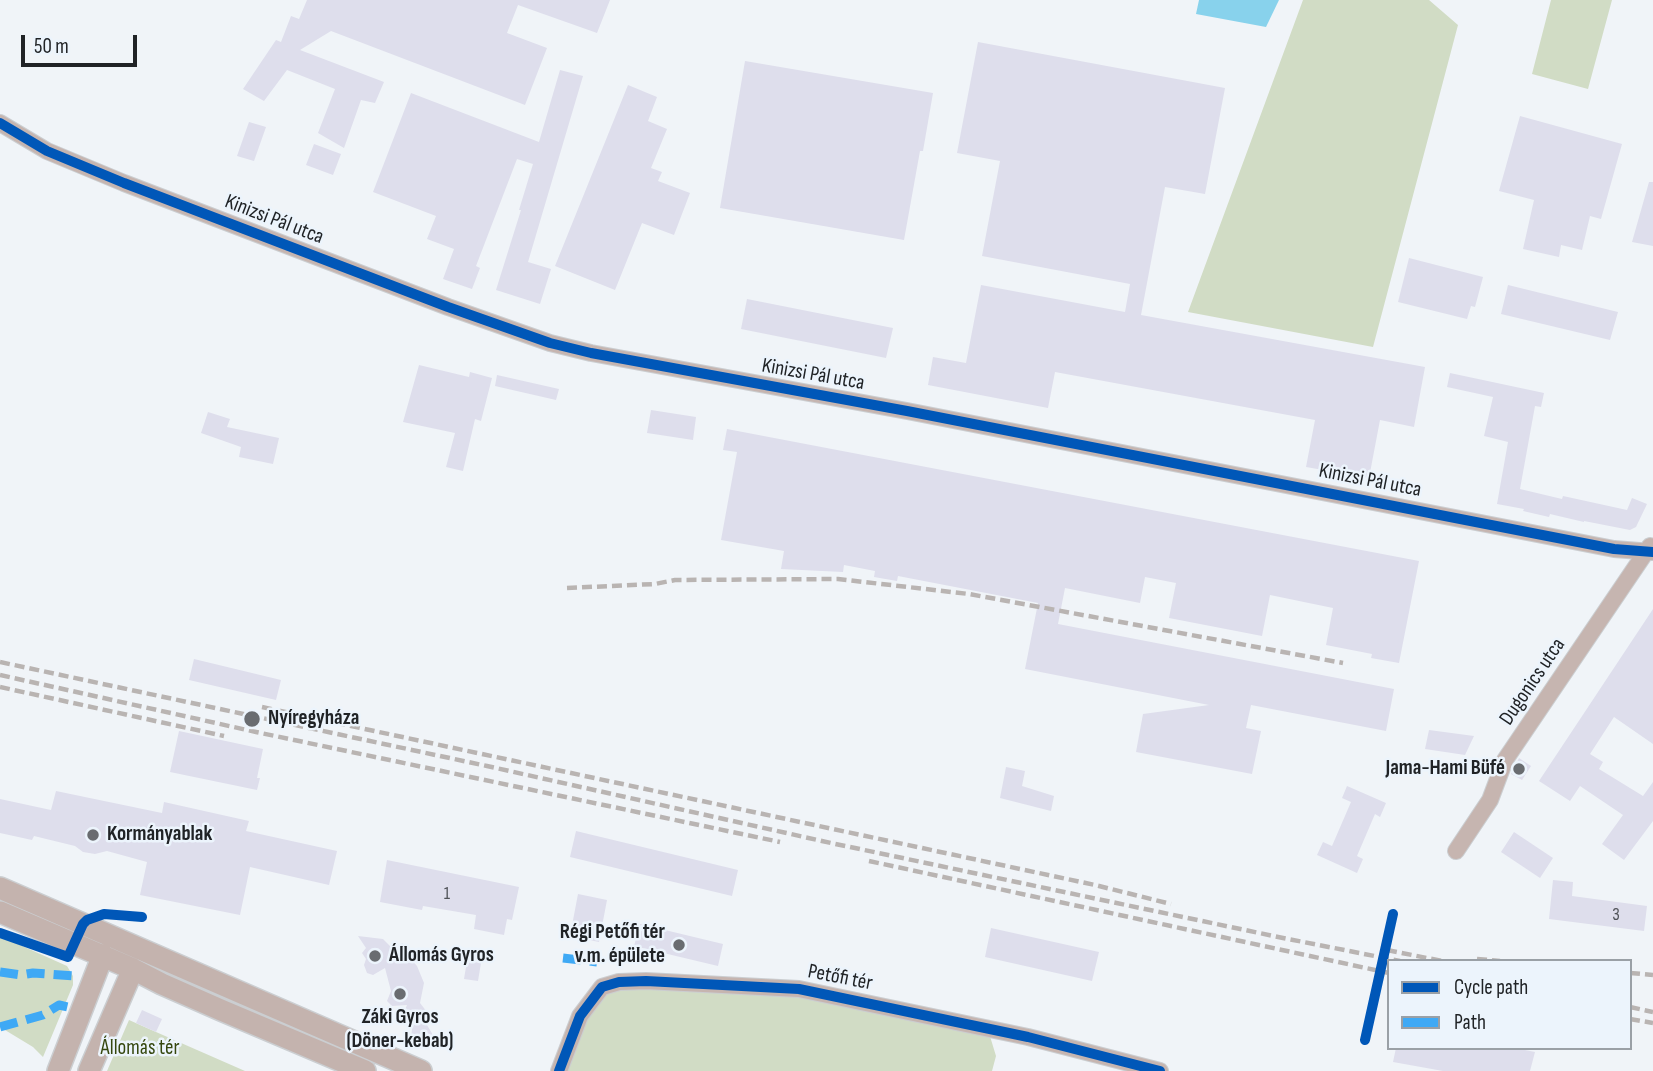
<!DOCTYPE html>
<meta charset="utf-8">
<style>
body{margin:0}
#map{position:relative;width:1653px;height:1071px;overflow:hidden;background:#f0f4f8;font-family:"Sofia Sans Condensed",sans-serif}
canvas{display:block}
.legend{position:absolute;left:1387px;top:959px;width:245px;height:91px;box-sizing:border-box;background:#ecf4fc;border:2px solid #9aa0a6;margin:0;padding:9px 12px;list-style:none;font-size:21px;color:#202326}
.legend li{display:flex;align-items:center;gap:14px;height:35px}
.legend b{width:35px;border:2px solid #9aa0a6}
.scale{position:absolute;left:21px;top:35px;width:116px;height:32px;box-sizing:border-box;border:4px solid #202326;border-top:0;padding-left:9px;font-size:21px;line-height:24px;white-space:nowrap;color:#202326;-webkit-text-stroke:5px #ecf4fc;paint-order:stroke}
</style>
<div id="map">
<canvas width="1653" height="1071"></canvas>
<ul class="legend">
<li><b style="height:9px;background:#0057b8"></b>Cycle path</li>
<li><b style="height:9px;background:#3fa9f5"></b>Path</li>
</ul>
<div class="scale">50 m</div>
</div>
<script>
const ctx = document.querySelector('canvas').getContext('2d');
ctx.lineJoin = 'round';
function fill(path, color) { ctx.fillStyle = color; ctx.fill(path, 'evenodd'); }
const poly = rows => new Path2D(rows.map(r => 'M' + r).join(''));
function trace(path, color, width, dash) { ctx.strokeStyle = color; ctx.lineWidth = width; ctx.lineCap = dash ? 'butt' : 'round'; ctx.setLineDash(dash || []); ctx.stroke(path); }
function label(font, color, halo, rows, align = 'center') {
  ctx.font = font + ' "Sofia Sans Condensed",sans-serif'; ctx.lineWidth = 5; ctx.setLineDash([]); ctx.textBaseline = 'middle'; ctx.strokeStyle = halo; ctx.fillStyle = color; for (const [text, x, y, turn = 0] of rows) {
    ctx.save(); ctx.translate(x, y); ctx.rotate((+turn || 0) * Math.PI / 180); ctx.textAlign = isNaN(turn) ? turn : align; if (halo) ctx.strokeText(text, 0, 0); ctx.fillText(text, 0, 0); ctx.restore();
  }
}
fill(poly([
 [1303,0,1429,0,1458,25,1373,347,1188,312],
 [1551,0,1612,0,1588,89,1532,74],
 [0,936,67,966,73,976,73,985,43,1057,33,1047,0,1027],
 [607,987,797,993,989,1033,996,1056,992,1071,561,1071,576,1030],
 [129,1020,156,1032,245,1071,107,1071]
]), '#d1dcc5');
fill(poly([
 [1199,0,1279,0,1266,27,1196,14]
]), '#88d2ec');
fill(poly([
 [307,0,610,0,597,33,518,5,507,33,547,48,525,105,331,31,300,50,384,82,375,103,361,100,344,148,318,133,335,89,287,70,264,101,243,89,276,40,281,42,291,16,299,19],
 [978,42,1225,88,1205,194,1165,187,1141,315,1425,367,1414,427,1380,420,1369,478,1306,467,1315,420,1055,372,1048,408,928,385,933,357,966,363,981,285,1125,312,1130,284,982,256,1000,161,957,153],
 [745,61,933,93,923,151,920,151,904,240,720,208],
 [560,70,583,76,528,262,551,269,540,304,496,290,521,210,519,210,533,164,517,159,476,266,480,268,472,289,443,279,454,249,427,239,436,216,373,192,411,93,539,142],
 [628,85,657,97,648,121,667,129,651,168,662,172,658,181,690,193,674,235,642,223,615,290,555,266],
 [1520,116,1622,144,1601,219,1590,216,1582,250,1561,245,1559,257,1523,249,1534,200,1499,191],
 [249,122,266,127,254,161,237,156],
 [314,144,341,154,333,175,306,165],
 [1649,182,1653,182,1653,246,1632,242],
 [1409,258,1483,277,1475,307,1471,306,1467,319,1398,302],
 [1508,285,1618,312,1610,340,1501,314],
 [747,299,893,328,886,358,741,329],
 [419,365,469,377,470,372,492,378,481,421,475,419,463,471,446,467,455,433,403,422],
 [1450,373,1544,393,1541,407,1535,406,1520,489,1562,499,1563,496,1627,510,1632,498,1647,504,1636,527,1630,530,1584,521,1584,522,1550,514,1549,517,1523,511,1524,509,1497,504,1508,442,1484,436,1493,397,1447,387],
 [497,375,559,389,556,400,495,386],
 [651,410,696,417,693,440,647,433],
 [208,412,230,419,227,427,279,438,273,464,239,457,241,447,201,433],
 [727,429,1419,561,1399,663,1371,658,1372,654,1326,645,1333,608,1270,595,1262,636,1169,618,1176,583,1145,577,1140,603,1065,588,1058,624,1394,689,1386,731,1251,705,1246,728,1261,731,1252,774,1136,752,1143,714,1209,705,1025,669,1038,603,898,576,897,581,874,577,875,571,844,565,843,572,781,569,784,551,721,540,737,452,723,450],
 [1653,609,1653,744,1614,717,1590,754,1603,762,1599,769,1643,796,1653,782,1653,821,1624,860,1602,844,1623,815,1580,786,1570,801,1539,781],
 [194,659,281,680,276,700,189,680],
 [1429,730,1474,736,1465,755,1425,749],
 [179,731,263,749,257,778,260,778,257,790,170,772],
 [1519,758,1531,766,1522,780,1511,774],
 [1006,767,1025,771,1022,786,1054,796,1051,811,1000,798],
 [1347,786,1386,803,1380,817,1375,814,1357,856,1363,859,1357,873,1317,855,1323,842,1332,846,1351,802,1342,798],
 [56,791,162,813,164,802,249,821,246,831,337,851,329,885,250,867,240,915,140,895,147,862,107,851,95,854,83,852,75,846,34,836,32,840,0,833,0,799,51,810],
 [576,831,738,870,732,896,570,857],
 [1514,832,1553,858,1540,878,1501,852],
 [387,860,519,887,512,920,507,919,504,935,474,929,476,915,423,906,422,910,380,902],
 [1553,880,1573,882,1572,896,1647,906,1644,931,1549,919],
 [578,894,607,900,599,942,570,936],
 [640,924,723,944,718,966,634,946],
 [991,928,1099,952,1092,981,985,957],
 [358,936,383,939,395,951,402,943,413,950,409,957,417,966,424,983,420,1003,427,1012,427,1025,433,1035,432,1041,426,1045,414,1042,411,1038,412,1029,401,1019,407,1005,392,1006,387,1001,391,991,385,968,373,975,367,973,364,965,366,959,362,953,366,948],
 [467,961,481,963,478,981,464,979],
 [142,1010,162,1019,156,1032,136,1023],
 [1396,1048,1515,1048,1535,1052,1530,1071,1443,1071,1393,1062]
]), '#dedeec');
const street = poly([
 [0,123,47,151,124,183,448,307,550,343,591,353,907,411,1614,549,1653,552],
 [1456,851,1490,800,1505,760,1650,546],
 [559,1071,580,1016,602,987,619,982,646,981,799,989,1028,1037,1160,1071]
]);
const secondary = poly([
 [0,888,421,1071],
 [0,912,133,969,162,984,221,1010,365,1071],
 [58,1071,103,955],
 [89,1071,133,969]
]);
trace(street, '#cbced1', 18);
trace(secondary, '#cbced1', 24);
trace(street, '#c6b5b0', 16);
trace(secondary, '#c4b3ae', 21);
trace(poly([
 [567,588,655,584,675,580,838,579,969,594,1343,663],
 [0,662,487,766,831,843,1283,938,1400,961],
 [0,675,256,732,780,842],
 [0,687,224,736],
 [262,707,1095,885,1171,904],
 [869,861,1389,973],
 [1387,950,1442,961],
 [1477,959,1500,961],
 [1630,973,1653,975],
 [1630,1007,1653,1012],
 [1630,1019,1653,1023]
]), '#b9b4b2', 4.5, [10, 5]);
trace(poly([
 [563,958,597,962],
 [0,972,21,975,33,973,75,976],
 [0,1027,43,1015,59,1005,72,1008]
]), '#3fa9f5', 9, [18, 9]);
trace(poly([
 [0,123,47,151,124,183,448,307,550,343,591,353,907,411,1614,549,1653,552],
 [0,933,68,957,83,924,87,920,104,914,142,917],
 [1365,1040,1393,914],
 [559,1071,580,1016,602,987,619,982,646,981,799,989,1028,1037,1160,1071]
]), '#0057b8', 10);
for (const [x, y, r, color] of [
 [252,719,9,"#696c70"],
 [1519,769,7,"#696c70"],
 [93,835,7,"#696c70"],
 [679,945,7,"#696c70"],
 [375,956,7,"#696c70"],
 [400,994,7,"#696c70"]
]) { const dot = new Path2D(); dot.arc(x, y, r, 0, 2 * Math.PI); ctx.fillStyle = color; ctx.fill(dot); trace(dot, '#ecf4fc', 2.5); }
label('18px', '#505358', null, [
 ["1",447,894],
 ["3",1616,915]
]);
label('21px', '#202326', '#ecf4fc', [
 ["Kinizsi Pál utca",274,220,21],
 ["Kinizsi Pál utca",813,375,10],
 ["Kinizsi Pál utca",1370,481,11],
 ["Dugonics utca",1533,682,-56],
 ["Petőfi tér",840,978,11]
]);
label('bold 21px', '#202326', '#ecf4fc', [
 ["Nyíregyháza",268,719],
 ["Jama-Hami Büfé",1505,769,"right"],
 ["Kormányablak",107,835],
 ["Régi Petőfi tér",665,933,"right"],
 ["v.m. épülete",665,957,"right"],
 ["Állomás Gyros",389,956],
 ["Záki Gyros",400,1018,"center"],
 ["(Döner-kebab)",400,1042,"center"]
], 'left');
label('21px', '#35470e', '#ecf4fc', [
 ["Állomás tér",140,1049]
]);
</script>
